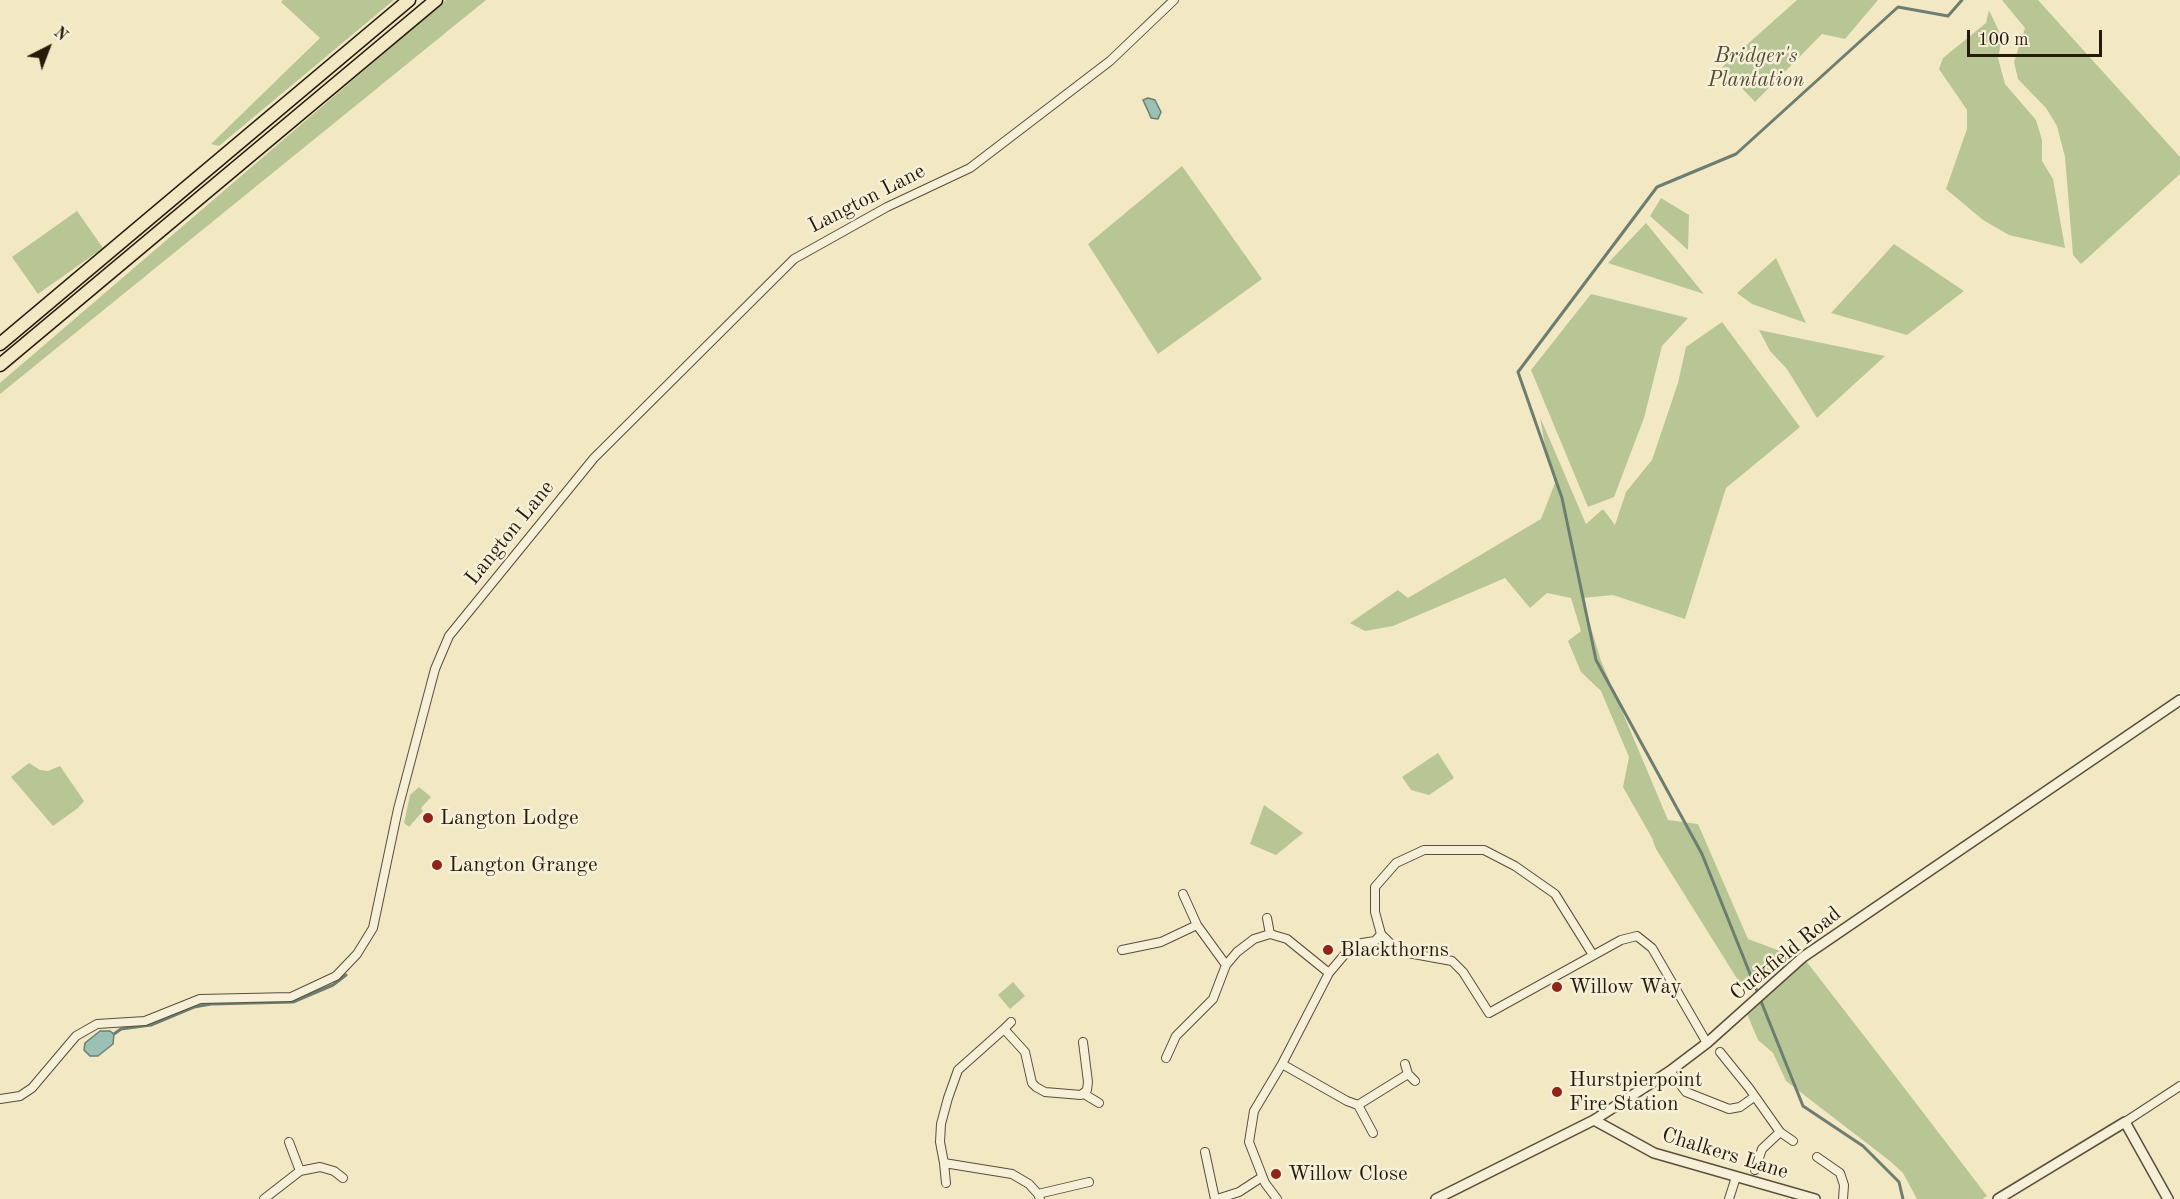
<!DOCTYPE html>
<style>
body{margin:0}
#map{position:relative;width:2180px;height:1199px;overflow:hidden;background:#f2e8c4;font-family:"Old Standard TT",serif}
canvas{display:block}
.north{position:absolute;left:18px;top:18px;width:60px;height:60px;-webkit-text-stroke:4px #f7f0d9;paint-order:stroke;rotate:42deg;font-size:16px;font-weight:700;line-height:24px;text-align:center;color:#261b0b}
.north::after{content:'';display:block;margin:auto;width:21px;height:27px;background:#261b0b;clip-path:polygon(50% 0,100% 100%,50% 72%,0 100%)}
.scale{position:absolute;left:1967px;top:30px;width:135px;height:27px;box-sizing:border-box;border:3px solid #261b0b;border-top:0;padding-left:8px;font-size:18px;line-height:21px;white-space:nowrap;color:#261b0b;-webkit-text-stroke:4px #f7f0d9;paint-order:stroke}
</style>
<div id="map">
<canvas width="2180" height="1199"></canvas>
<div class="north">N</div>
<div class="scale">100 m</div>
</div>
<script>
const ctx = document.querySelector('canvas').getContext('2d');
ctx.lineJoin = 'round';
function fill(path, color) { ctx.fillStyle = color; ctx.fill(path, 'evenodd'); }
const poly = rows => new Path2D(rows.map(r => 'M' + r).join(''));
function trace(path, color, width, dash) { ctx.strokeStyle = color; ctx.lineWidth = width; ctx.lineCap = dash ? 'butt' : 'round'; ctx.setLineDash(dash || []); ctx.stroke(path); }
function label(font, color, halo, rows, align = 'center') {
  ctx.font = font + ' "Old Standard TT",serif'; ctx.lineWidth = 5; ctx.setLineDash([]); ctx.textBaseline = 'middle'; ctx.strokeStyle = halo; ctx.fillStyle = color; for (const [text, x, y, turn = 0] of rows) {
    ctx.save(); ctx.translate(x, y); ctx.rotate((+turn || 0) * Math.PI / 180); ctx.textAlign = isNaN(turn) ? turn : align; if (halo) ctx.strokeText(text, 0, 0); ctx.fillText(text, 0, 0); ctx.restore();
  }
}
fill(poly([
 [283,0,394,0,219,146,211,144,320,38,281,2],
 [446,0,486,0,0,394,0,383],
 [1797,0,1878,0,1845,39,1822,34,1755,102,1722,67],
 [2002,0,2038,0,2180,157,2180,174,2081,264,2073,255,2065,157,2057,126,2046,108,2018,79,2014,62,2025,28],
 [1989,10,2002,38,1998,58,2005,84,2036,120,2042,140,2042,161,2053,179,2065,248,2009,235,1983,220,1946,189,1967,129,1967,110,1939,69,1943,58,1986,23],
 [1182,166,1262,279,1158,354,1088,244],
 [1661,198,1689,215,1688,250,1650,216],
 [77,211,103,248,38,294,12,257],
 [1646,223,1704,294,1608,263],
 [1894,244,1964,291,1907,335,1831,313],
 [1776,258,1806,323,1752,304,1737,293],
 [1591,294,1688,318,1662,346,1644,418,1614,497,1588,507,1531,370],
 [1722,322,1800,427,1726,488,1685,619,1613,595,1582,598,1601,661,1668,820,1698,824,1748,939,1791,955,1746,993,1656,849,1652,838,1623,787,1629,757,1601,691,1581,672,1568,641,1581,631,1571,598,1547,593,1530,608,1505,578,1393,626,1365,631,1350,623,1398,590,1408,598,1541,519,1555,483,1545,446,1540,417,1586,524,1603,509,1615,525,1626,492,1652,460,1678,383,1686,347],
 [1759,330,1885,356,1817,418,1787,369,1770,351],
 [1438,753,1454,778,1429,795,1411,790,1402,777],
 [29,763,40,770,48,771,60,766,84,801,78,808,53,826,11,777],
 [419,787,431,797,421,808,423,811,409,827,404,823,410,795],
 [1264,805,1303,833,1276,855,1250,844],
 [1803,957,1899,1081,1987,1196,1982,1199,1917,1199,1903,1173,1890,1161,1786,1081,1773,1053,1758,1040,1745,1009],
 [1013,982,1025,996,1010,1009,998,995]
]), '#b8c696');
const water = poly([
 [1148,98,1155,100,1161,112,1158,119,1151,118,1149,113,1143,100,1148,98],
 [100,1031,110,1031,114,1034,113,1044,98,1056,90,1056,84,1050,85,1043,100,1031]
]);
fill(water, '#9bc0b5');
trace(water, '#6c7e71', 1.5);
trace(poly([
 [114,1034,121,1029,151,1025,194,1007,211,1004,293,1002,333,985,346,975],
 [1903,1199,1899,1182,1863,1146,1803,1106,1702,854,1596,660,1562,498,1518,372,1657,187,1736,154,1898,7,1948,16,1962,0]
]), '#6c7e71', 3);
const minor = poly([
 [1183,894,1197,925,1226,965],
 [1267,918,1270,934],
 [1122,950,1161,942,1197,925],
 [1593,955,1555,894,1515,866,1484,850,1424,850,1396,863,1375,887,1375,912,1381,934,1390,943,1408,953,1452,961,1463,972,1489,1013,1621,940,1637,936,1652,948,1707,1043],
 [1004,1029,1011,1022],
 [1720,1052,1749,1088,1780,1132,1762,1149,1755,1170],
 [1166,1058,1176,1036,1213,999,1226,965,1237,952,1254,939,1270,934,1287,939,1329,973],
 [1282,1064,1347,1101,1358,1105,1408,1074],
 [1405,1064,1408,1074,1415,1081],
 [1670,1071,1686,1092,1729,1109,1740,1107,1754,1097],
 [1084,1094,1099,1103],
 [0,1099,20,1096,32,1088,76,1036,97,1024,145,1021,200,999,291,997,336,976,357,954,373,928,398,809,435,669,449,636,594,458,794,259,887,207,970,168,1110,61,1174,0],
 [1358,1105,1373,1133],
 [2125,1122,2180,1086],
 [1780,1132,1793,1141],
 [289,1142,300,1171],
 [1205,1152,1215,1199],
 [1817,1157,1840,1173,1844,1185,1843,1199],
 [944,1163,946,1183],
 [1038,1194,1089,1182],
 [264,1199,300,1171,320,1167,334,1171,343,1178],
 [1040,1199,1038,1194,1029,1184,1012,1174,944,1163,940,1142,941,1124,948,1098,958,1070,1004,1029,1025,1052,1032,1083,1036,1087,1045,1092,1081,1095,1087,1090,1088,1082,1083,1042],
 [1217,1199,1239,1192,1262,1177],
 [1277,1199,1265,1183,1249,1142,1254,1111,1282,1064,1329,973,1345,954,1362,943,1375,941,1381,934],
 [1729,1199,1736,1177]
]);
const tertiary = poly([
 [1594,1120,1654,1153,1815,1199],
 [1436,1199,1594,1120,1670,1071,1707,1043,1803,957,2180,700],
 [1998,1199,2125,1122,2168,1199]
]);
const trunk = poly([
 [0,344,409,0],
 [0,365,436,0]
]);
trace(minor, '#594e39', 10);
trace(tertiary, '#594e39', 12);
trace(trunk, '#261b0b', 15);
trace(minor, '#f7f0d9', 8);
trace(tertiary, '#f7f0d9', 9);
trace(trunk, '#f2e8c4', 12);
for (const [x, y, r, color] of [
 [428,818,6,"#8f2418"],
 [437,865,6,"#8f2418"],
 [1328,950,6,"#8f2418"],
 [1557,987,6,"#8f2418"],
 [1557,1092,6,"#8f2418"],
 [1276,1174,6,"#8f2418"]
]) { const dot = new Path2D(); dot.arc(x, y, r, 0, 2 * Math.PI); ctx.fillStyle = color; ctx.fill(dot); trace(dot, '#f7f0d9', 2); }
label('italic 21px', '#524e35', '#f7f0d9', [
 ["Bridger's",1756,56],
 ["Plantation",1756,80]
]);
label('21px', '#261b0b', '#f7f0d9', [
 ["Langton Lane",867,199,-27],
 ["Langton Lane",510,533,-51],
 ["Cuckfield Road",1786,954,-39],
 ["Chalkers Lane",1725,1154,17]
]);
label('21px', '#261b0b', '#f7f0d9', [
 ["Langton Lodge",440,818],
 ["Langton Grange",449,865],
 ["Blackthorns",1340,950],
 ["Willow Way",1569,987],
 ["Hurstpierpoint",1569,1080],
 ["Fire Station",1569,1104],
 ["Willow Close",1288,1174]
], 'left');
</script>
